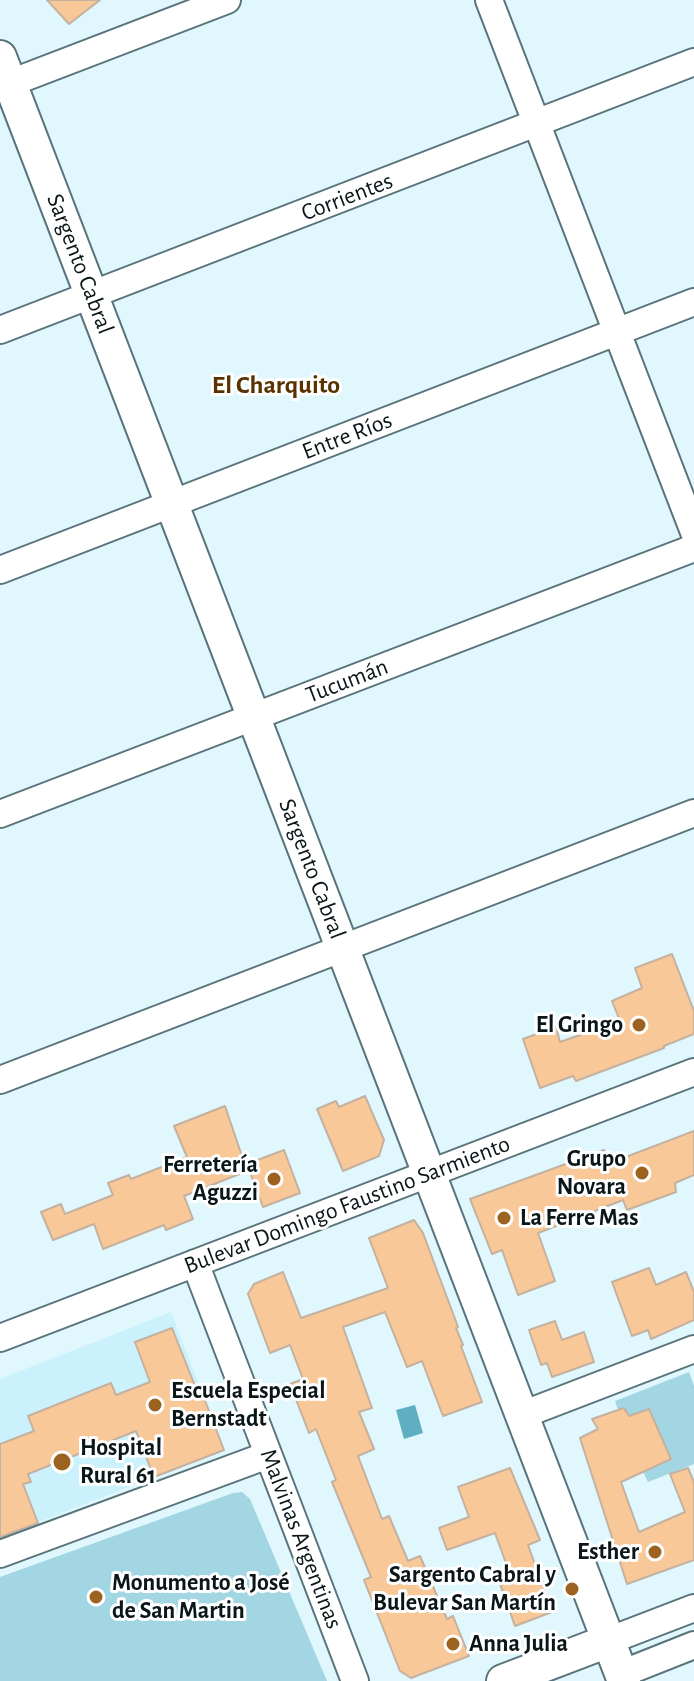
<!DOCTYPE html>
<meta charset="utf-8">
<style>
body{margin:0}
canvas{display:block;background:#dff7fd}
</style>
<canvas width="694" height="1681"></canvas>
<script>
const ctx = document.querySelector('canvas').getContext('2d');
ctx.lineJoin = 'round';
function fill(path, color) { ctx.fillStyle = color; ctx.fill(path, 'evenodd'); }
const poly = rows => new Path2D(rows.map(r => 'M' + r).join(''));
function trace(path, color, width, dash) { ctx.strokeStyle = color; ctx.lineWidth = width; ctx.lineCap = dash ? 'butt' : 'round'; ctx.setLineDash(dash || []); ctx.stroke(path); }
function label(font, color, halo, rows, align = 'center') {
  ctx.font = font + ' "Alegreya Sans",sans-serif'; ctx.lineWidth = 6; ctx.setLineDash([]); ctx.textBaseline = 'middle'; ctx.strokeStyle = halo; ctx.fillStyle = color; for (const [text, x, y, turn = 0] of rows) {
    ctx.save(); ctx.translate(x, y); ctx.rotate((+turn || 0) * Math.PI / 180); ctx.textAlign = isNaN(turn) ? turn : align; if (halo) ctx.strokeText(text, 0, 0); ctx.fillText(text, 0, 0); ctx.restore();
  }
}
fill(poly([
 [171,1312,224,1450,0,1537,0,1379]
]), '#cbf2fc');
fill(poly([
 [689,1372,694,1386,694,1464,648,1482,635,1456,664,1444,649,1409,629,1416,624,1408,618,1410,615,1401],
 [242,1492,250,1499,327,1681,0,1681,0,1577,233,1493]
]), '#a3d6e3');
fill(poly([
 [415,1405,423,1433,404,1439,396,1410]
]), '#5eafc1');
const building = poly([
 [47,0,100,0,69,24,47,0],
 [672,954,694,1011,694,1034,664,1046,664,1048,576,1081,573,1076,540,1088,523,1039,556,1027,560,1042,620,1021,612,1001,642,988,635,968,672,954],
 [365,1096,384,1140,379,1156,343,1171,317,1109,336,1101,339,1107,365,1096],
 [225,1106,247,1171,184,1196,193,1219,166,1230,164,1225,103,1249,94,1224,53,1240,41,1212,61,1204,65,1214,113,1195,108,1183,129,1175,131,1179,187,1157,174,1126,225,1106],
 [694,1131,694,1175,675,1183,676,1192,627,1210,623,1200,538,1233,555,1281,518,1295,502,1250,492,1254,470,1199,604,1150,610,1163,694,1131],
 [284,1150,300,1193,263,1207,247,1164,284,1150],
 [414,1220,423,1233,458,1327,456,1328,463,1345,461,1346,482,1402,443,1416,422,1361,407,1367,385,1312,343,1327,372,1408,359,1412,374,1449,358,1456,382,1519,389,1516,408,1561,420,1556,447,1619,453,1616,469,1656,411,1678,400,1671,364,1580,371,1577,332,1482,336,1480,316,1429,309,1433,290,1384,303,1379,290,1345,270,1353,248,1294,254,1284,283,1272,301,1318,388,1288,369,1238,414,1220],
 [649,1268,656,1285,686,1272,694,1292,694,1320,651,1339,648,1330,632,1336,612,1282,649,1268],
 [555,1321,562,1340,584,1332,594,1362,552,1377,547,1363,541,1365,529,1330,555,1321],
 [172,1328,195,1386,199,1385,224,1450,154,1477,136,1431,28,1474,31,1482,23,1484,38,1523,0,1537,0,1444,34,1431,28,1416,111,1383,116,1395,150,1382,135,1342,172,1328],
 [624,1408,629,1416,649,1409,671,1459,621,1482,639,1532,685,1512,670,1474,688,1468,694,1482,694,1560,627,1584,580,1438,598,1429,592,1419,624,1408],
 [510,1468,540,1540,528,1545,552,1612,515,1626,499,1581,511,1577,495,1533,447,1550,439,1528,469,1517,458,1487,510,1468]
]);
fill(building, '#f9c899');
trace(building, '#c4b19f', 2);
const minor = poly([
 [489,0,694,532],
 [0,87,227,0],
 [0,330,694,62],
 [0,570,694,302],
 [0,814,694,548],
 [0,1080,694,813],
 [195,1263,355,1681],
 [0,1338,694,1072],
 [522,1415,694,1349],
 [0,1554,268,1455],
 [608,1641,694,1608],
 [621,1674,694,1645]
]);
const major = poly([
 [0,57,624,1681],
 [503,1681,608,1641]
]);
trace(minor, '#59747b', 30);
trace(major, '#59747b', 36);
trace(minor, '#fff', 26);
trace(major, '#fff', 32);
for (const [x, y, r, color] of [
 [639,1025,8,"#9b6220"],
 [642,1173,8,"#9b6220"],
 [274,1179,8,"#9b6220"],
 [504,1218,8,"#9b6220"],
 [155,1405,8,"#9b6220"],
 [62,1462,10,"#9b6220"],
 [655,1552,8,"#9b6220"],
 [572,1589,8,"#9b6220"],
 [96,1597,8,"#9b6220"],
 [453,1644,8,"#9b6220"]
]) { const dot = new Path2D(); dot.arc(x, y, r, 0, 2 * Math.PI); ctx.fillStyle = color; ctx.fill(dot); trace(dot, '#fff', 3); }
label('24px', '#0b1618', '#fff', [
 ["Corrientes",347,197,-21],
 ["Sargento Cabral",80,264,69],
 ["Entre Ríos",347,436,-21],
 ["Tucumán",347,681,-21],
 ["Sargento Cabral",312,869,69],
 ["Bulevar Domingo Faustino Sarmiento",347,1205,-21],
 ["Malvinas Argentinas",301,1539,69]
]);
label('bold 24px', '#0b1618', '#fff', [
 ["El Gringo",623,1025],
 ["Grupo",626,1159],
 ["Novara",626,1187],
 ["Ferretería",258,1165],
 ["Aguzzi",258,1193],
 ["La Ferre Mas",520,1218,"left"],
 ["Escuela Especial",171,1391,"left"],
 ["Bernstadt",171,1419,"left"],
 ["Hospital",80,1448,"left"],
 ["Rural 61",80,1476,"left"],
 ["Esther",639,1552],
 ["Sargento Cabral y",556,1575],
 ["Bulevar San Martín",556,1603],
 ["Monumento a José",112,1583,"left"],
 ["de San Martin",112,1611,"left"],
 ["Anna Julia",469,1644,"left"]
], 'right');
label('bold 26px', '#583200', '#fff', [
 ["El Charquito",276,385]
]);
</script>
